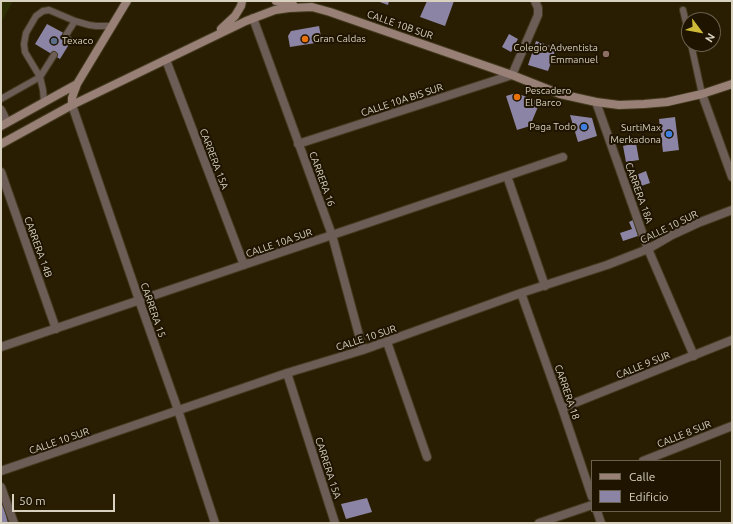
<!DOCTYPE html>
<style>
body{margin:0}
#map{position:relative;width:733px;height:524px;overflow:hidden;background:#291e01;font-family:Ubuntu,sans-serif}
canvas{display:block}
.frame{position:absolute;inset:0;border:2px solid #d8d1c0;pointer-events:none}
.legend{position:absolute;left:591px;top:460px;width:130px;height:52px;box-sizing:border-box;background:#1f1400;border:1px solid #69604d;margin:0;padding:5px 7px;list-style:none;font-size:12px;color:#d8d1c0}
.legend li{display:flex;align-items:center;gap:8px;height:20px}
.legend b{width:20px;border:1px solid #69604d}
.north{position:absolute;left:681px;top:12px;width:40px;height:40px;box-sizing:border-box;background:#1f1400;border:1px solid #69604d;border-radius:50%;rotate:122deg;font-size:11px;font-weight:700;line-height:16px;text-align:center;color:#d8d1c0}
.north::after{content:'';display:block;margin:auto;width:14px;height:18px;background:#ceb938;clip-path:polygon(50% 0,100% 100%,50% 72%,0 100%)}
.scale{position:absolute;left:12px;top:494px;width:103px;height:18px;box-sizing:border-box;border:2px solid #d8d1c0;border-top:0;padding-left:5px;font-size:12px;line-height:14px;white-space:nowrap;color:#d8d1c0;-webkit-text-stroke:3px #1f1400;paint-order:stroke}
</style>
<div id="map">
<canvas width="733" height="524"></canvas>
<div class="frame"></div>
<ul class="legend">
<li><b style="height:5px;background:#988077"></b>Calle</li>
<li><b style="height:11px;background:#8c84a4"></b>Edificio</li>
</ul>
<div class="north">N</div>
<div class="scale">50 m</div>
</div>
<script>
const ctx = document.querySelector('canvas').getContext('2d');
ctx.lineJoin = 'round';
function fill(path, color) { ctx.fillStyle = color; ctx.fill(path, 'evenodd'); }
const poly = rows => new Path2D(rows.map(r => 'M' + r).join(''));
function trace(path, color, width, dash) { ctx.strokeStyle = color; ctx.lineWidth = width; ctx.lineCap = dash ? 'butt' : 'round'; ctx.setLineDash(dash || []); ctx.stroke(path); }
function label(font, color, halo, rows, align = 'center') {
  ctx.font = font + ' Ubuntu,sans-serif'; ctx.lineWidth = 4; ctx.setLineDash([]); ctx.textBaseline = 'middle'; ctx.strokeStyle = halo; ctx.fillStyle = color; for (const [text, x, y, turn = 0] of rows) {
    ctx.save(); ctx.translate(x, y); ctx.rotate((+turn || 0) * Math.PI / 180); ctx.textAlign = isNaN(turn) ? turn : align; if (halo) ctx.strokeText(text, 0, 0); ctx.fillText(text, 0, 0); ctx.restore();
  }
}
fill(poly([
 [1,1,13,1,1,23]
]), '#2c2d02');
fill(poly([
 [377,1,389,1,388,5],
 [427,1,454,1,445,26,420,17],
 [47,24,73,38,60,59,35,44],
 [319,26,322,42,290,47,288,36,291,31],
 [509,34,518,39,511,52,502,47],
 [536,41,556,48,548,71,528,65],
 [516,93,540,102,530,126,517,130,506,96],
 [570,115,592,118,597,136,578,142],
 [675,117,679,150,663,152,659,119],
 [636,143,639,160,626,162,623,146],
 [646,171,650,183,638,187,634,176],
 [633,220,638,236,623,241,620,233,632,229,629,222],
 [367,498,372,512,346,519,341,504],
 [1,500,3,504,8,523,1,523]
]), '#8c84a4');
const service = poly([
 [683,10,689,35],
 [66,35,75,21],
 [691,44,702,94],
 [1,99,40,77,54,55],
 [44,102,43,90,40,77,25,52,24,44,26,33,36,16,43,11,49,10,75,21,89,25,96,26,112,26]
]);
const minor = poly([
 [253,18,332,235,363,350],
 [166,60,244,265],
 [596,102,648,249,694,356],
 [72,105,139,300,178,410,215,523],
 [1,110,7,122],
 [298,144,512,75,538,15,538,8,535,1],
 [1,172,56,329],
 [507,176,545,286],
 [521,293,562,408,592,497],
 [387,342,427,457],
 [1,347,563,157],
 [287,373,335,523],
 [562,408,732,340],
 [643,461,732,426],
 [1,471,287,373,363,350,521,293,607,265,648,249,672,235,698,223,732,210],
 [1,487,14,523],
 [597,511,601,523],
 [539,523,592,505]
]);
const tertiary = poly([
 [702,94,732,177]
]);
const secondary = poly([
 [276,1,293,5],
 [221,29,235,16,241,6,242,1],
 [72,105,72,98,74,92,77,84,127,1],
 [1,126,77,84],
 [1,144,72,105,246,21,275,10,289,8,312,7,330,12,512,75,560,94,596,102,619,105,644,104,667,102,702,94,732,84]
]);
trace(service, '#453b20', 8);
trace(minor, '#453b20', 10);
trace(tertiary, '#453b20', 10);
trace(secondary, '#453b20', 10);
trace(service, '#6c5d57', 6);
trace(minor, '#6c5d57', 8);
trace(tertiary, '#6c5d57', 8);
trace(secondary, '#988077', 8);
for (const [x, y, r, color] of [
 [305,39,4,"#e8710a"],
 [54,41,4,"#5c6f8a"],
 [606,54,4,"#8d6e63"],
 [517,97,4,"#e8710a"],
 [584,127,4,"#3f7fe0"],
 [669,134,4,"#3f7fe0"]
]) { const dot = new Path2D(); dot.arc(x, y, r, 0, 2 * Math.PI); ctx.fillStyle = color; ctx.fill(dot); trace(dot, '#1f1400', 1.5); }
label('10px', '#d8d1c0', '#1f1400', [
 ["CALLE 10B SUR",400,25,19],
 ["CALLE 10A BIS SUR",402,100,-18],
 ["CARRERA 15A",214,159,69],
 ["CARRERA 16",322,179,70],
 ["CARRERA 18A",639,193,70],
 ["CALLE 10 SUR",669,227,-26],
 ["CALLE 10A SUR",279,243,-19],
 ["CARRERA 14B",38,247,70],
 ["CARRERA 15",153,310,71],
 ["CALLE 10 SUR",366,338,-18],
 ["CALLE 9 SUR",643,365,-22],
 ["CARRERA 18",567,392,71],
 ["CALLE 8 SUR",684,434,-22],
 ["CALLE 10 SUR",59,441,-19],
 ["CARRERA 15A",328,468,72]
]);
label('10px', '#d8d1c0', '#1f1400', [
 ["Gran Caldas",313,39],
 ["Texaco",62,41],
 ["Colegio Adventista",598,48,"right"],
 ["Emmanuel",598,60,"right"],
 ["Pescadero",525,91],
 ["El Barco",525,103],
 ["Paga Todo",576,127,"right"],
 ["SurtiMax",661,128,"right"],
 ["Merkadona",661,140,"right"]
], 'left');
</script>
